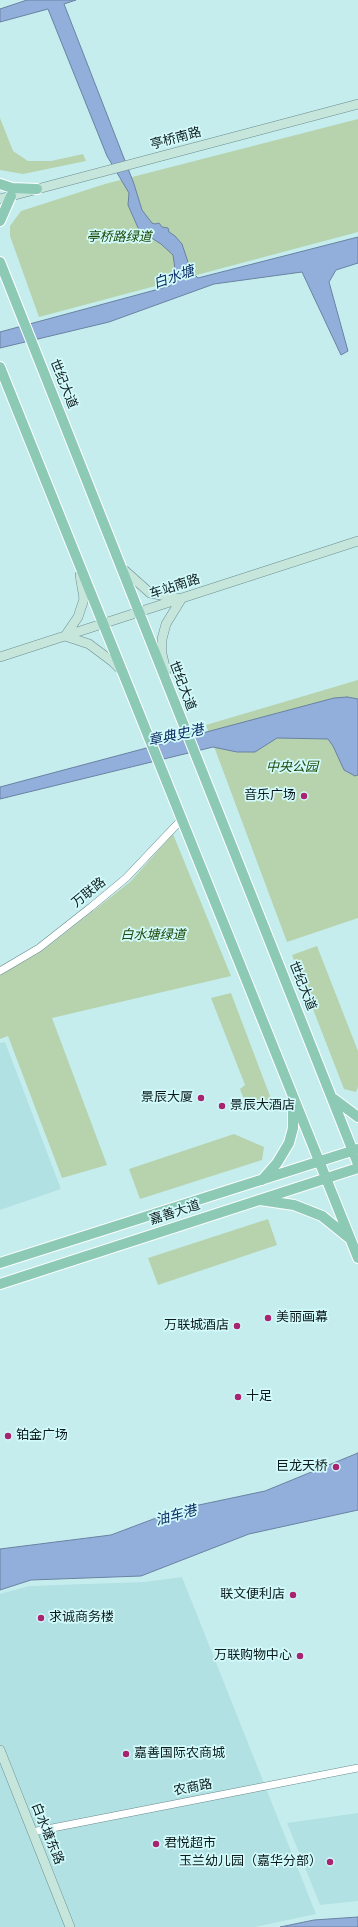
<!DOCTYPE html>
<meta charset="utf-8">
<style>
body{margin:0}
canvas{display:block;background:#c6edee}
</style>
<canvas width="358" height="1927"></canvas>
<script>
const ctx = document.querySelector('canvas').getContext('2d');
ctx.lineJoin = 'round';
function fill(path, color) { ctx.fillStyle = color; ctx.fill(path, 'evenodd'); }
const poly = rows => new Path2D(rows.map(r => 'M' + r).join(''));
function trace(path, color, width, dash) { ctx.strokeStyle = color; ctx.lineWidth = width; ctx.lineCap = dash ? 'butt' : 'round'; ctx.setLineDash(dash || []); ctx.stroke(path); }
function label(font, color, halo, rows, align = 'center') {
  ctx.font = font + ' "Source Serif 4","Noto Sans SC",serif'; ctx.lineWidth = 3.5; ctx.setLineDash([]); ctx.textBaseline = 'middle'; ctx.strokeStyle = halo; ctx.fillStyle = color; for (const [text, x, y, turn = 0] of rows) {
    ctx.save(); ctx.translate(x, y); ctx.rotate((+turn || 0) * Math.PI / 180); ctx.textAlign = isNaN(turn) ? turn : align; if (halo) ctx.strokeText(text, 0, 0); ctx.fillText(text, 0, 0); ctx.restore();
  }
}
fill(poly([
 [5,1042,61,1189,0,1210,0,1043],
 [182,1577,316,1914,255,1927,0,1927,0,1594,29,1586,144,1582],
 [358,1813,358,1901,320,1905,287,1823]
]), '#b2e1e3');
fill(poly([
 [0,118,13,151,28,161,51,161,83,154,86,161,23,174,0,170],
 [358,119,358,232,39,317,10,236,10,226,21,211,105,184],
 [358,680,358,918,287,942,206,725],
 [173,834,231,976,52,1018,107,1165,62,1178,8,1036,0,1039,0,975,42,951,130,882],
 [317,946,358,1051,358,1087,356,1092,344,1089,292,955],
 [231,993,276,1112,243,1097,240,1089,245,1085,211,998],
 [234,1134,264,1147,262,1160,140,1199,129,1169],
 [268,1219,277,1245,158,1285,148,1258]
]), '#b6d3ad');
const water = poly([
 [27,0,76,0,64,4,134,184,142,210,152,223,155,224,159,223,162,227,168,228,169,232,175,236,182,244,191,271,198,278,358,237,358,263,336,270,329,282,348,351,341,355,302,272,214,284,109,322,0,348,0,332,170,286,174,278,175,269,173,255,161,244,139,230,128,205,129,193,107,156,48,9,0,22,0,9,27,0],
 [347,697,358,699,358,775,355,776,344,770,333,746,328,739,277,738,255,752,237,752,213,747,0,799,0,787,334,698,347,697],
 [358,1453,358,1510,249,1534,141,1576,31,1580,0,1590,0,1549,111,1535,180,1509,265,1491,358,1453],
 [358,1917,358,1927,280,1927,314,1920,358,1917]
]);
fill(water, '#92afdc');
trace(water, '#6a82a2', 1);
const street = poly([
 [0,971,39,948,91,907,126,878,182,819],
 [32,1832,358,1768]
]);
const secondary = poly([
 [0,199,358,104],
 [122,568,150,593,177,598],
 [80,575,84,599,78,617,65,636,89,644,113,662,121,670],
 [0,657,358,541],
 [166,671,162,654,162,639,166,624,182,598],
 [0,1750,70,1927]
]);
const primary = poly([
 [0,184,12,188,37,189],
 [0,221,11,196],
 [0,262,358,1164],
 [0,367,358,1258],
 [334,1099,358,1117],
 [262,1180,277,1163,289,1143,293,1128,293,1104],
 [260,1200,294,1205,322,1216,348,1237],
 [0,1263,358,1149],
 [0,1284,358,1168]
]);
trace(street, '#698c8e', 8);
trace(secondary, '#698c8e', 10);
trace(primary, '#fff', 12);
trace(street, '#fff', 7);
trace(secondary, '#c6e5db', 9);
trace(primary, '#8dcab6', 10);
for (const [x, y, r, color] of [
 [304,796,4,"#a82470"],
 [201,1098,4,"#a82470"],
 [222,1106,4,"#a82470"],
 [268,1318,4,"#a82470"],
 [237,1326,4,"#a82470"],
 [238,1397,4,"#a82470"],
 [8,1436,4,"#a82470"],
 [336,1467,4,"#a82470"],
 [293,1595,4,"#a82470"],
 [41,1618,4,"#a82470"],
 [300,1656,4,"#a82470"],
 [126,1754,4,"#a82470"],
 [156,1844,4,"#a82470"],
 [330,1862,4,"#a82470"]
]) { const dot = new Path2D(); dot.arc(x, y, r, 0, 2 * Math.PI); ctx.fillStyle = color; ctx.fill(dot); trace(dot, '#d3fafb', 1.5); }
label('13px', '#0c1a1b', '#d3fafb', [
 ["亭桥南路",176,139,-15],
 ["世纪大道",63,384,68],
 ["车站南路",175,587,-18],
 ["世纪大道",182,686,69],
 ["万联路",89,893,-39],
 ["世纪大道",302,986,68],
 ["嘉善大道",175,1213,-18],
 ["农商路",193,1788,-11],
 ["白水塘东路",47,1834,68]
]);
label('italic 13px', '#1d490a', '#d3fafb', [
 ["亭桥路绿道",119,238],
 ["中央公园",292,768],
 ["白水塘绿道",153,936]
]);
label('13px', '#0c1a1b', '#d3fafb', [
 ["音乐广场",296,796],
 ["景辰大厦",193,1098],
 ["景辰大酒店",230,1106,"left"],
 ["美丽画幕",276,1318,"left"],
 ["万联城酒店",229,1326],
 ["十足",246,1397,"left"],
 ["铂金广场",16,1436,"left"],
 ["巨龙天桥",328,1467],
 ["联文便利店",285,1595],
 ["求诚商务楼",49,1618,"left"],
 ["万联购物中心",292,1656],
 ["嘉善国际农商城",134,1754,"left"],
 ["君悦超市",164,1844,"left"],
 ["玉兰幼儿园（嘉华分部）",322,1862]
], 'right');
label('italic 14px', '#0c2e64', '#d3fafb', [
 ["白水塘",174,278,-19],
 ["章典史港",176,736,-12],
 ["油车港",176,1516,-15]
]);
</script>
